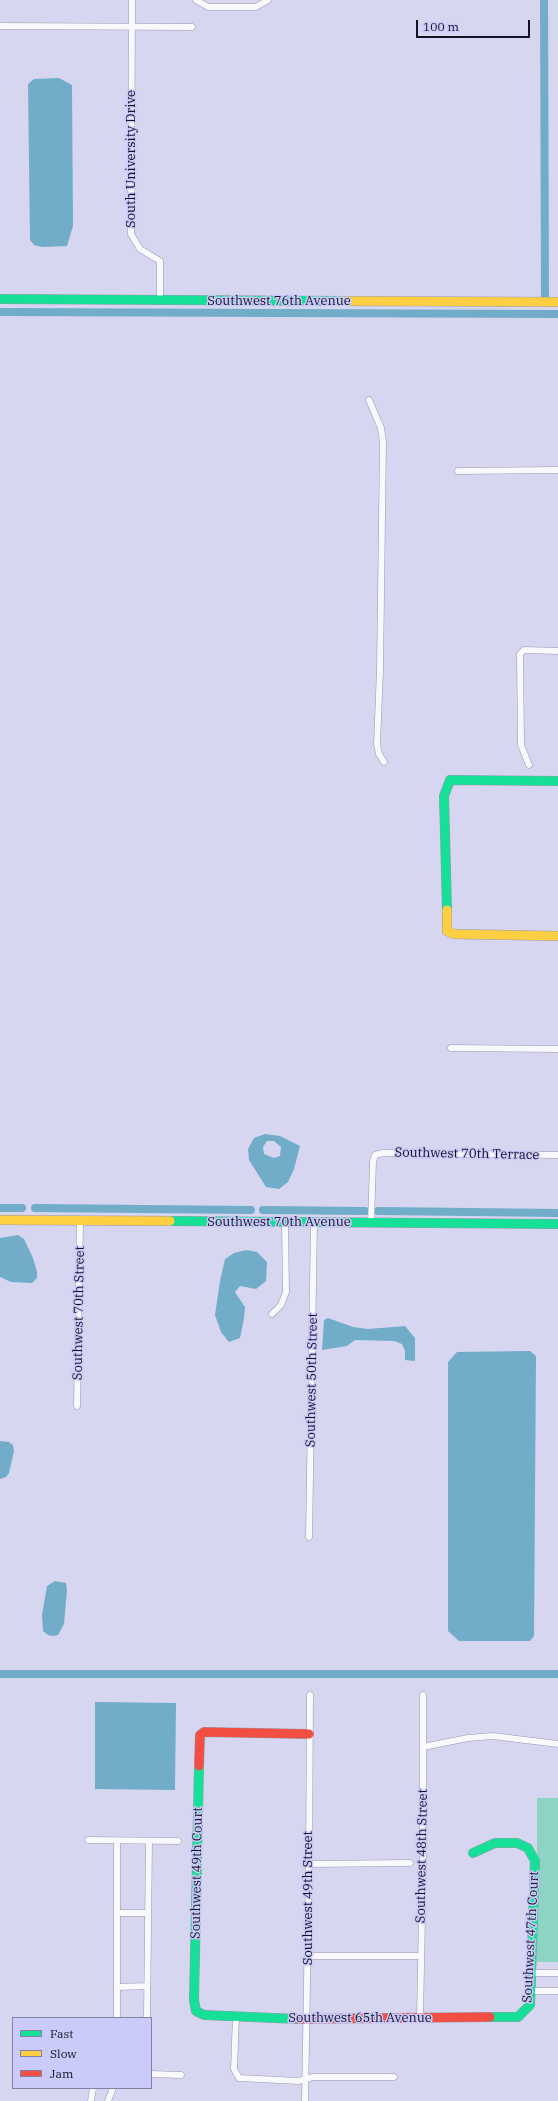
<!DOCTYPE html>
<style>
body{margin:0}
#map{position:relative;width:558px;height:2101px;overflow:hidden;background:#d6d6f0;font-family:"IBM Plex Serif",serif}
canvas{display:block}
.legend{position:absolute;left:12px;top:2017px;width:140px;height:72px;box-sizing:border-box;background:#cbcbfb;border:1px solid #8281a5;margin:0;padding:5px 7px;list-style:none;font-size:12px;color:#141324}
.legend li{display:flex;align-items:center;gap:8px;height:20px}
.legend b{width:20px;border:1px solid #8281a5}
.scale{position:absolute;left:416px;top:20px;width:114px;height:18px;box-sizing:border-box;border:2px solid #141324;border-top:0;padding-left:5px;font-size:12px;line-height:14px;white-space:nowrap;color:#141324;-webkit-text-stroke:3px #cbcbfb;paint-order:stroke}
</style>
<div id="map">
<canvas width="558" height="2101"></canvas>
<ul class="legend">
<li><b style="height:5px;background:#16e098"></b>Fast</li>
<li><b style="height:5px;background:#ffcf43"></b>Slow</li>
<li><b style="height:5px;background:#f24e42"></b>Jam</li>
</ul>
<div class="scale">100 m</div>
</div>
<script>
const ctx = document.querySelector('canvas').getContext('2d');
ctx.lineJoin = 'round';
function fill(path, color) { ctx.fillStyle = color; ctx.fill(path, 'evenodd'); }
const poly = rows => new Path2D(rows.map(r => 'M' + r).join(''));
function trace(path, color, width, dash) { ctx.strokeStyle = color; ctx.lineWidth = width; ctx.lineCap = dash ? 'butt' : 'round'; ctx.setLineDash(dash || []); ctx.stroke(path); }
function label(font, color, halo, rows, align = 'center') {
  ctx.font = font + ' "IBM Plex Serif",serif'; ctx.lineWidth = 3; ctx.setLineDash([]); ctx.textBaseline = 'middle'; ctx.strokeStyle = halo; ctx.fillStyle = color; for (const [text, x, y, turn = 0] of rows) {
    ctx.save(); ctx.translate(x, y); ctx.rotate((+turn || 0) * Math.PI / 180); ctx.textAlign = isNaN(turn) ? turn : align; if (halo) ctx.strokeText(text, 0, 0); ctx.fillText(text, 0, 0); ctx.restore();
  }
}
fill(poly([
 [537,1798,558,1798,558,1962,537,1962]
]), '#8ed4c5');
fill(poly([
 [59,78,72,85,73,226,67,246,42,247,34,245,30,240,28,84,34,79],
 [265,1134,280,1136,300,1146,294,1169,288,1182,279,1189,266,1187,249,1160,248,1149,254,1138],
 [267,1141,274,1141,281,1147,280,1156,274,1158,264,1154,263,1147],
 [18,1235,24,1239,33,1258,37,1272,37,1278,32,1283,11,1282,0,1277,0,1238],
 [246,1250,257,1252,267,1262,266,1281,256,1289,240,1286,235,1292,245,1307,244,1318,240,1338,229,1342,221,1332,215,1315,220,1281,225,1259,234,1253],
 [328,1318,353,1327,368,1329,405,1326,415,1338,415,1361,405,1360,405,1351,402,1344,394,1341,355,1340,347,1346,322,1350,324,1320],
 [530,1351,536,1356,534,1636,530,1641,459,1641,448,1631,448,1362,457,1352],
 [0,1441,9,1442,13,1445,14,1451,9,1473,6,1477,0,1479],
 [55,1581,66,1583,67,1590,64,1624,58,1635,53,1636,48,1635,43,1631,42,1615,47,1586],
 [95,1702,176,1703,175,1790,95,1789]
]), '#71acc9');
trace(poly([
 [544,0,545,297],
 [0,312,558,314],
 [0,1208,22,1208],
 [35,1208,251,1210],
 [263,1210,365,1211],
 [378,1211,558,1213],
 [0,1674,558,1674]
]), '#71acc9', 8);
const street = poly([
 [132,0,131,234,140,249,160,261,160,300],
 [196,0,208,7,256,7,268,0],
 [0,26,192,27],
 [369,400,381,428,383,442,380,670,377,744,379,754,384,762],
 [458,471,558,470],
 [529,765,521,745,520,654,524,650,558,651],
 [451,1048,558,1049],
 [371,1223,373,1161,375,1155,383,1153,558,1155],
 [272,1314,281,1305,286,1292,285,1222],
 [77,1406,80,1221],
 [309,1537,314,1222],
 [423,1747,468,1738,493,1736,558,1744],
 [88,1840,178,1841],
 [309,1864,410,1863],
 [117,1913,148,1913],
 [308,1956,421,1956],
 [531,1973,558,1973],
 [117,1987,147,1986],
 [530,1991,558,1991],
 [236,2016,234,2069,239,2078,298,2081,313,2077,394,2077],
 [420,2017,423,1865,423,1695],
 [117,2018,117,1841],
 [147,2018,149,1841],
 [151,2074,181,2075],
 [91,2101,93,2088],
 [108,2101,113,2088],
 [305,2101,309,1864,310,1695]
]);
const fast = poly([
 [0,299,343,301],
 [447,910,444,796,450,780,558,781],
 [170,1221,558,1224],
 [199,1766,194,2000,196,2011,204,2015,298,2019],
 [473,1853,495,1843,517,1843,528,1848,535,1861,530,2005,518,2017,490,2017]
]);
const slow = poly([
 [343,301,558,302],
 [447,910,447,931,454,934,558,936],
 [0,1220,170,1221]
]);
const jam = poly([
 [199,1766,200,1735,204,1732,309,1734],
 [298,2019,490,2017]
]);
trace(street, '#9998ac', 7);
trace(fast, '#9998ac', 10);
trace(slow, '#9998ac', 10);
trace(jam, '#9998ac', 10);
trace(street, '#f9f9fd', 6);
trace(fast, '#16e098', 9);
trace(slow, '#ffcf43', 9);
trace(jam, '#f24e42', 9);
label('13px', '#141324', '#cbcbfb', [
 ["South University Drive",131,159,-90],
 ["Southwest 76th Avenue",279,301],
 ["Southwest 70th Terrace",467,1154,1],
 ["Southwest 70th Avenue",279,1222],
 ["Southwest 70th Street",79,1313,-89],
 ["Southwest 50th Street",312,1380,-89],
 ["Southwest 48th Street",422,1856,-89],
 ["Southwest 49th Court",197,1873,-89],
 ["Southwest 49th Street",308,1898,-90],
 ["Southwest 47th Court",531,1937,-87],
 ["Southwest 65th Avenue",360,2018]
]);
</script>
